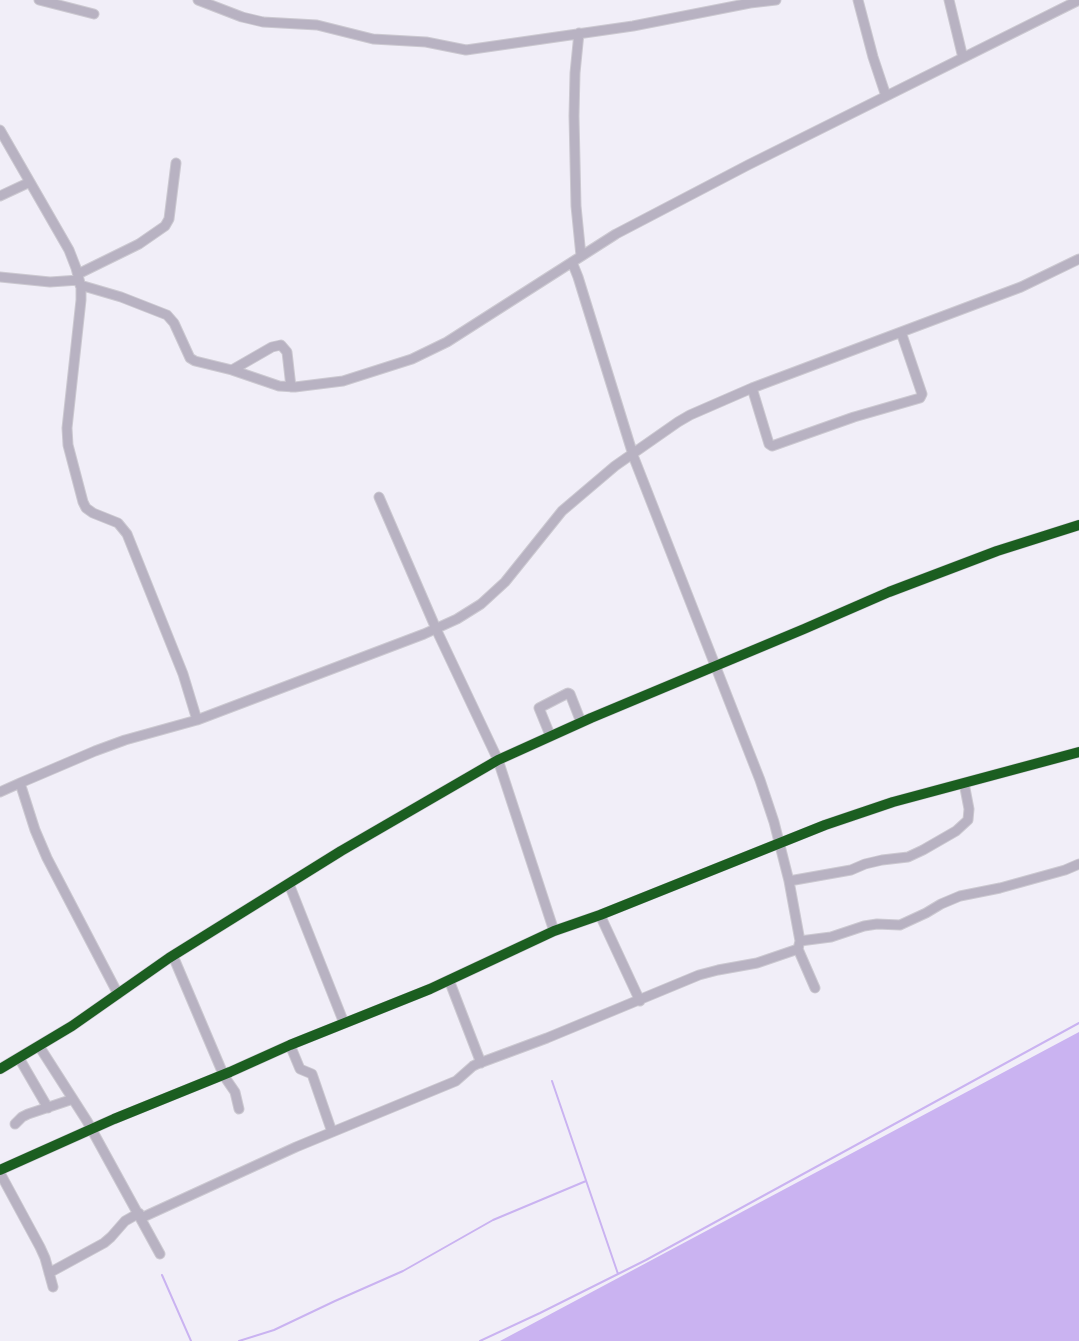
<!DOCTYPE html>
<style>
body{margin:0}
canvas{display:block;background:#f1eef8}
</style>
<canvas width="1079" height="1341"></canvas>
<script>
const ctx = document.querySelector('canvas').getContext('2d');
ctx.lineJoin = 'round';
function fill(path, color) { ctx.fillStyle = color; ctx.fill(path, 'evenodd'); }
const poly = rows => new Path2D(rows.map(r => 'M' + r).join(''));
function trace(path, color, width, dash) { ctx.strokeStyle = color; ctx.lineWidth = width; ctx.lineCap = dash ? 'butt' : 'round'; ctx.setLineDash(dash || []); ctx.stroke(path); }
fill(poly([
 [1079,1032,1079,1341,500,1341]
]), '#cab3f1');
trace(poly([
 [552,1081,618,1274],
 [162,1275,191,1341],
 [239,1341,274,1330,335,1301,403,1271,493,1220,586,1181],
 [480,1341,540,1313,646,1260,1079,1023]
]), '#cab3f1', 2);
const minor = poly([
 [39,0,94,14],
 [198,0,242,17,263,22,317,25,373,39,426,42,466,50,633,26,750,3,776,0],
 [858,0,873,57,886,96],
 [949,0,963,58],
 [579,33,575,73,574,116,576,206,581,256],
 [0,130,69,250,76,268,81,287,81,300,67,428,68,445,83,502,86,508,93,513,118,523,127,534,183,674,197,720,125,740,95,751,20,783,35,830,47,858,118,994],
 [0,196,30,182],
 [572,262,578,277,634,458,760,780,774,822,789,881,800,941,798,949,815,988],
 [78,274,139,244,165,226,169,219,176,163],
 [0,277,50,282,79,280],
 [80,285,121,297,167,315,174,323,190,358,195,361,232,370,279,386,295,387,343,381,412,359,447,342,616,234,748,165,1079,0],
 [232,370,272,347,281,345,287,352,291,387],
 [752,388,769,444,772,446,854,417,920,398,922,394,901,332],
 [379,497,437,631,498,760,554,931],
 [197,720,424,634,457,619,481,604,505,582,562,511,615,466,678,422,690,415,752,388,1021,287,1079,259],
 [550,735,539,708,568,693,570,694,581,722],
 [0,792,20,783],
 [789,881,851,870,865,864,882,860,908,857,923,850,956,831,968,820,969,809,964,783],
 [289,884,344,1023],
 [600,915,640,1001],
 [800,941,831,937,864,926,877,924,900,925,926,913,941,904,960,896,1000,888,1065,870,1079,864],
 [173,956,224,1076,235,1092,239,1109],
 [449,980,481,1063],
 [290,1045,300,1069,312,1074,332,1132],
 [39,1046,87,1121,160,1254],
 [19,1058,48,1108],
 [0,1069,72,1026,169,958,341,851,498,760,591,718,804,629,889,592,997,551,1079,525],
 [15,1124,22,1117,28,1114,73,1099],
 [0,1170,114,1119,230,1072,290,1045,430,989,554,931,600,915,825,825,893,802,1079,752],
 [0,1173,40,1247,45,1258,53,1287],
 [141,1218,296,1147,456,1081,473,1066,477,1064,547,1038,699,975,718,970,757,963,798,949],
 [49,1273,104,1243,111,1237,125,1221,139,1213]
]);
trace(minor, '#ccc9d1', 11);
trace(minor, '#b8b2c2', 9);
trace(poly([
 [0,1069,72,1026,169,958,341,851,498,760,591,718,804,629,889,592,997,551,1079,525],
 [0,1170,114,1119,230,1072,290,1045,430,989,554,931,600,915,825,825,893,802,1079,752]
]), '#1b5e20', 10);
</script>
